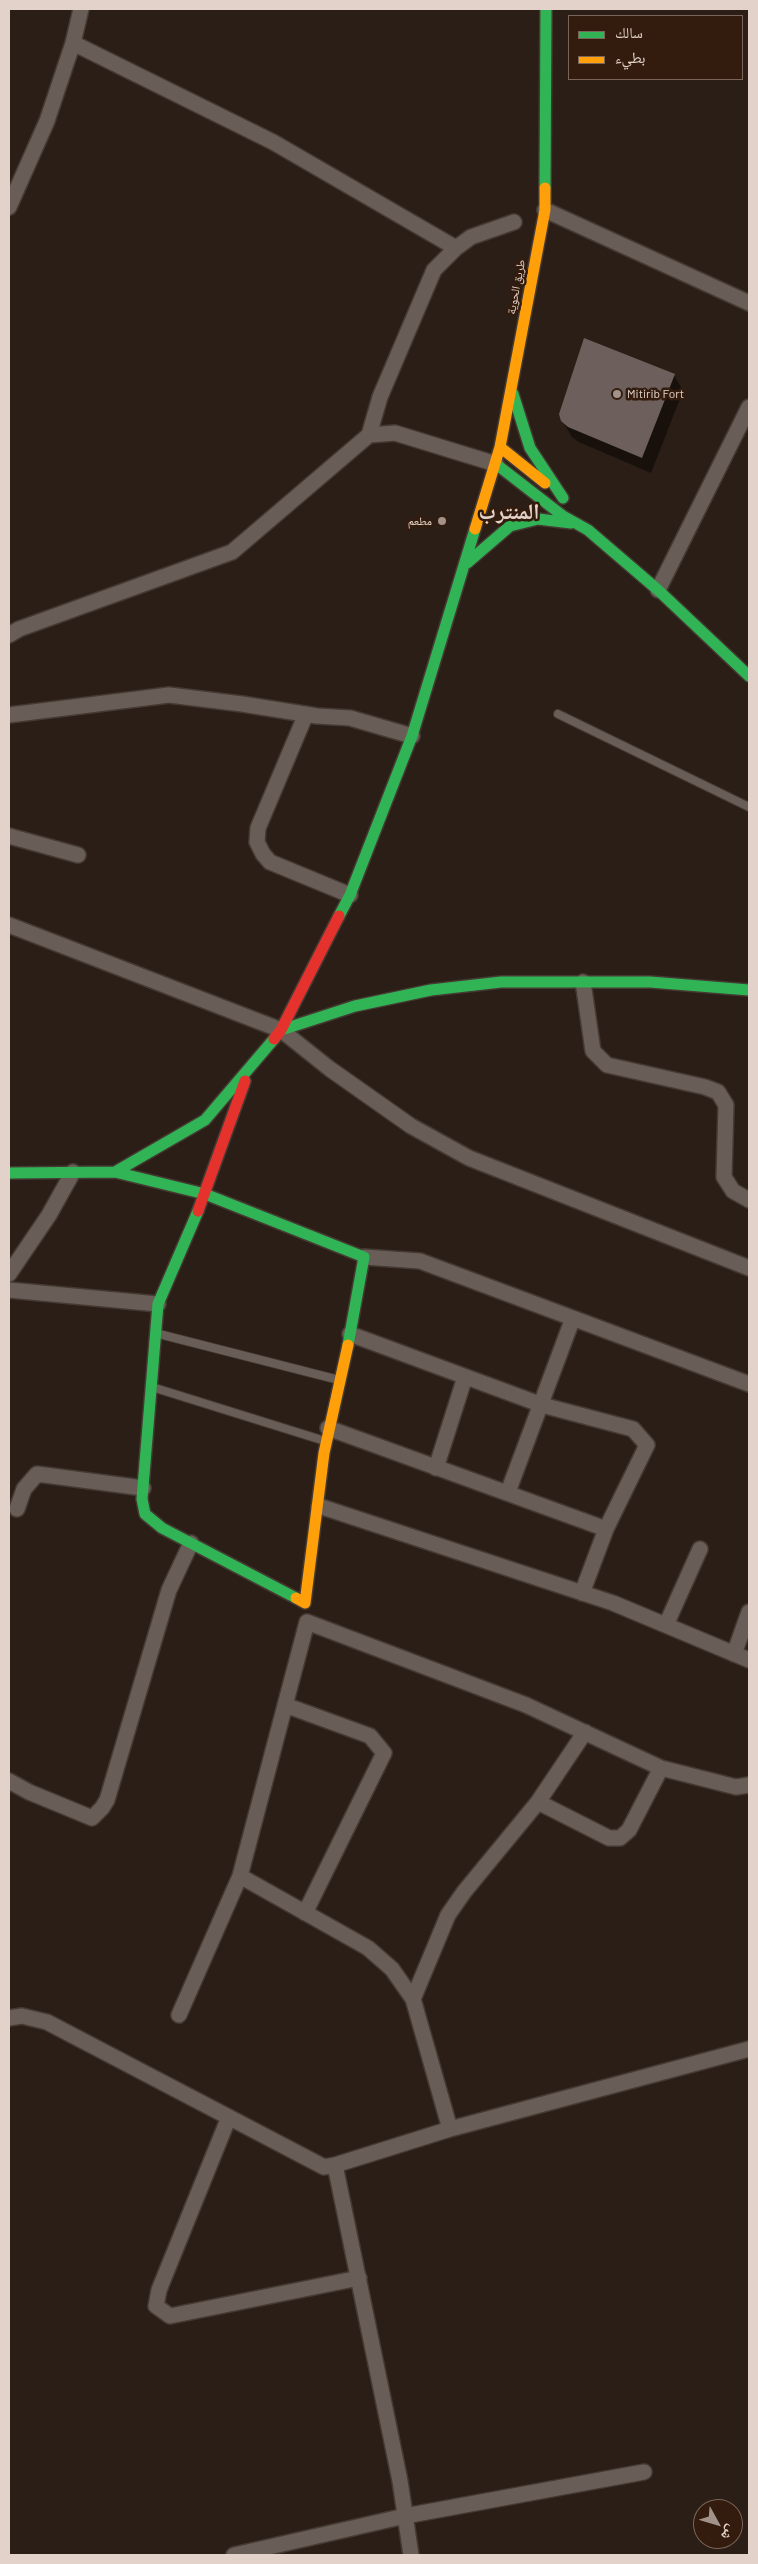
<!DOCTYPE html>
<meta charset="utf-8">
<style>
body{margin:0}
#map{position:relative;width:758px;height:2564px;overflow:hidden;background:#2b1e16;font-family:Barlow,"Noto Naskh Arabic",sans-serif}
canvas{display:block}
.frame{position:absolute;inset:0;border:10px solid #e2d2c9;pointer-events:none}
.legend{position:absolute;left:568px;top:15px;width:175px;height:65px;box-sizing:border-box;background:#331c0e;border:1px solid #796559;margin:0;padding:6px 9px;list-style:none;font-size:15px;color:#e2d2c9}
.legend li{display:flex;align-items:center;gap:10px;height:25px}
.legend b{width:25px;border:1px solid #796559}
.north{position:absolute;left:693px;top:2499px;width:50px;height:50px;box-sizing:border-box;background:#331c0e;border:1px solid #796559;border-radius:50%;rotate:129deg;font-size:14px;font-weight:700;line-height:20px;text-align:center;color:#e2d2c9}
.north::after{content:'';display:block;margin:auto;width:18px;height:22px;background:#a2938a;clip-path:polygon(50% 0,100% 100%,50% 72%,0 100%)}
</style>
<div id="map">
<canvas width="758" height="2564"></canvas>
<div class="frame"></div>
<ul class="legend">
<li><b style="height:6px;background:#30b455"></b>سالك</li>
<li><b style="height:6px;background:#ff9f0a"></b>بطيء</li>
</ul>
<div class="north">ش</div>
</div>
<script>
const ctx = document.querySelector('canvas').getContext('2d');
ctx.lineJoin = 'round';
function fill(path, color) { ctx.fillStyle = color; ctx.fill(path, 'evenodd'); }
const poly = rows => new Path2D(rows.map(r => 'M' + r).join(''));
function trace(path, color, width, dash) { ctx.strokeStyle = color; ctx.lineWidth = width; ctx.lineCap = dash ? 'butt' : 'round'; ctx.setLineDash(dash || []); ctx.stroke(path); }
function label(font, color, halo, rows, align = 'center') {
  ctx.font = font + ' Barlow,"Noto Naskh Arabic",sans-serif'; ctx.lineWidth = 5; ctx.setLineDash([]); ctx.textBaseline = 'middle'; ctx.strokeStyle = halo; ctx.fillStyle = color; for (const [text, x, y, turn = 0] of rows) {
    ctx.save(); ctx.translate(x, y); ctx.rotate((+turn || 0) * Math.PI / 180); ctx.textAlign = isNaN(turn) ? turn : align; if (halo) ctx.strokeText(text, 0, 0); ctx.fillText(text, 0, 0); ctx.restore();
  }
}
fill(poly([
 [674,375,683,391,651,473,579,442,572,437,562,420]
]), '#0007');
fill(poly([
 [584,338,675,374,642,458,568,427,561,421,559,414]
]), '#6d605c');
const lane = poly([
 [558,714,749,807],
 [159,1334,339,1380],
 [152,1387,325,1441]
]);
const street = poly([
 [73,43,273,142,456,248],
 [9,207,47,121,73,43,81,9],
 [545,210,749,303],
 [369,435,380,397,434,270,456,248,471,237,514,222],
 [658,590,749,407],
 [9,635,19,629,232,552,369,435,395,433,496,464],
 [306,714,258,828,257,842,263,854,270,862,350,895],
 [9,715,169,695,242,704,317,716,350,718,412,736],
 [9,836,78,855],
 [9,925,281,1030,330,1069,411,1126,469,1158,749,1268],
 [583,982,593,1051,607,1065,705,1087,718,1092,726,1105,724,1177,733,1191,749,1200],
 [364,1257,420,1261,749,1384],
 [9,1274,49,1215,73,1172],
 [9,1290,158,1304],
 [328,1428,606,1529,647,1445,633,1429,542,1405,350,1334],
 [436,1468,465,1377],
 [508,1492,573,1318],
 [319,1506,613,1603,749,1660],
 [17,1509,24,1489,37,1474,143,1488],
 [582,1593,606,1529],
 [666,1625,700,1549],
 [734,1654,749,1612],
 [285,1705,370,1736,384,1753,305,1913],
 [9,1781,29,1792,92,1818,102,1808,107,1800,169,1590,191,1543],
 [538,1802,609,1838,620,1838,629,1830,661,1768],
 [240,1876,368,1948,392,1969,413,1999,450,2129],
 [413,1999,448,1915,464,1892,538,1802,585,1732],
 [179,2015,240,1876,307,1622,526,1705,661,1768,736,1787,749,1785],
 [9,2018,22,2016,47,2022,324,2167,335,2165,450,2129,749,2049],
 [229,2117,159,2290,156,2306,170,2316,359,2278],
 [335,2165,400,2481,411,2555],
 [234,2555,405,2516,644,2472]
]);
const fast = poly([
 [545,188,546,9],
 [513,394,530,448,563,498],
 [496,464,563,516,588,530,658,590,749,676],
 [467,563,510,526,538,519,571,523],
 [339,916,350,895,412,736,475,529],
 [281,1030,355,1006,431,990,501,982,650,982,749,990],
 [115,1172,205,1194,364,1257,348,1345],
 [9,1173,115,1172,205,1120,274,1039],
 [198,1211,158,1304,142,1499,145,1514,162,1528,296,1598]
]);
const slow = poly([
 [500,447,545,483],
 [475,529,500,447,545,210,545,188],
 [296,1598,305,1603,324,1453,348,1345]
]);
const jam = poly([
 [274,1039,281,1030,339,916],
 [198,1211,245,1081]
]);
trace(lane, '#443a33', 10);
trace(street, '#443a33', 18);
trace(fast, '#443a33', 14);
trace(slow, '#443a33', 14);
trace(jam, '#443a33', 14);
trace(lane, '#685e57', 8);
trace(street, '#685e57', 15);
trace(fast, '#30b455', 11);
trace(slow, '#ff9f0a', 11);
trace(jam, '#e5322d', 11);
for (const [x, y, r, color] of [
 [617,394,5,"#a2938a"],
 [442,521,5,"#a2938a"]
]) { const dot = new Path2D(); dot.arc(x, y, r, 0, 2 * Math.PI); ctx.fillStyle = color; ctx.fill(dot); trace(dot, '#331c0e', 2); }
label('12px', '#e2d2c9', '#331c0e', [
 ["طريق الحوية",516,287,-79]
]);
label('12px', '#e2d2c9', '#331c0e', [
 ["Mitirib Fort",627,394],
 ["مطعم",432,521,"right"]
], 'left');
label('bold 22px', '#e2d2c9', '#331c0e', [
 ["المنترب",509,512]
]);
</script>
